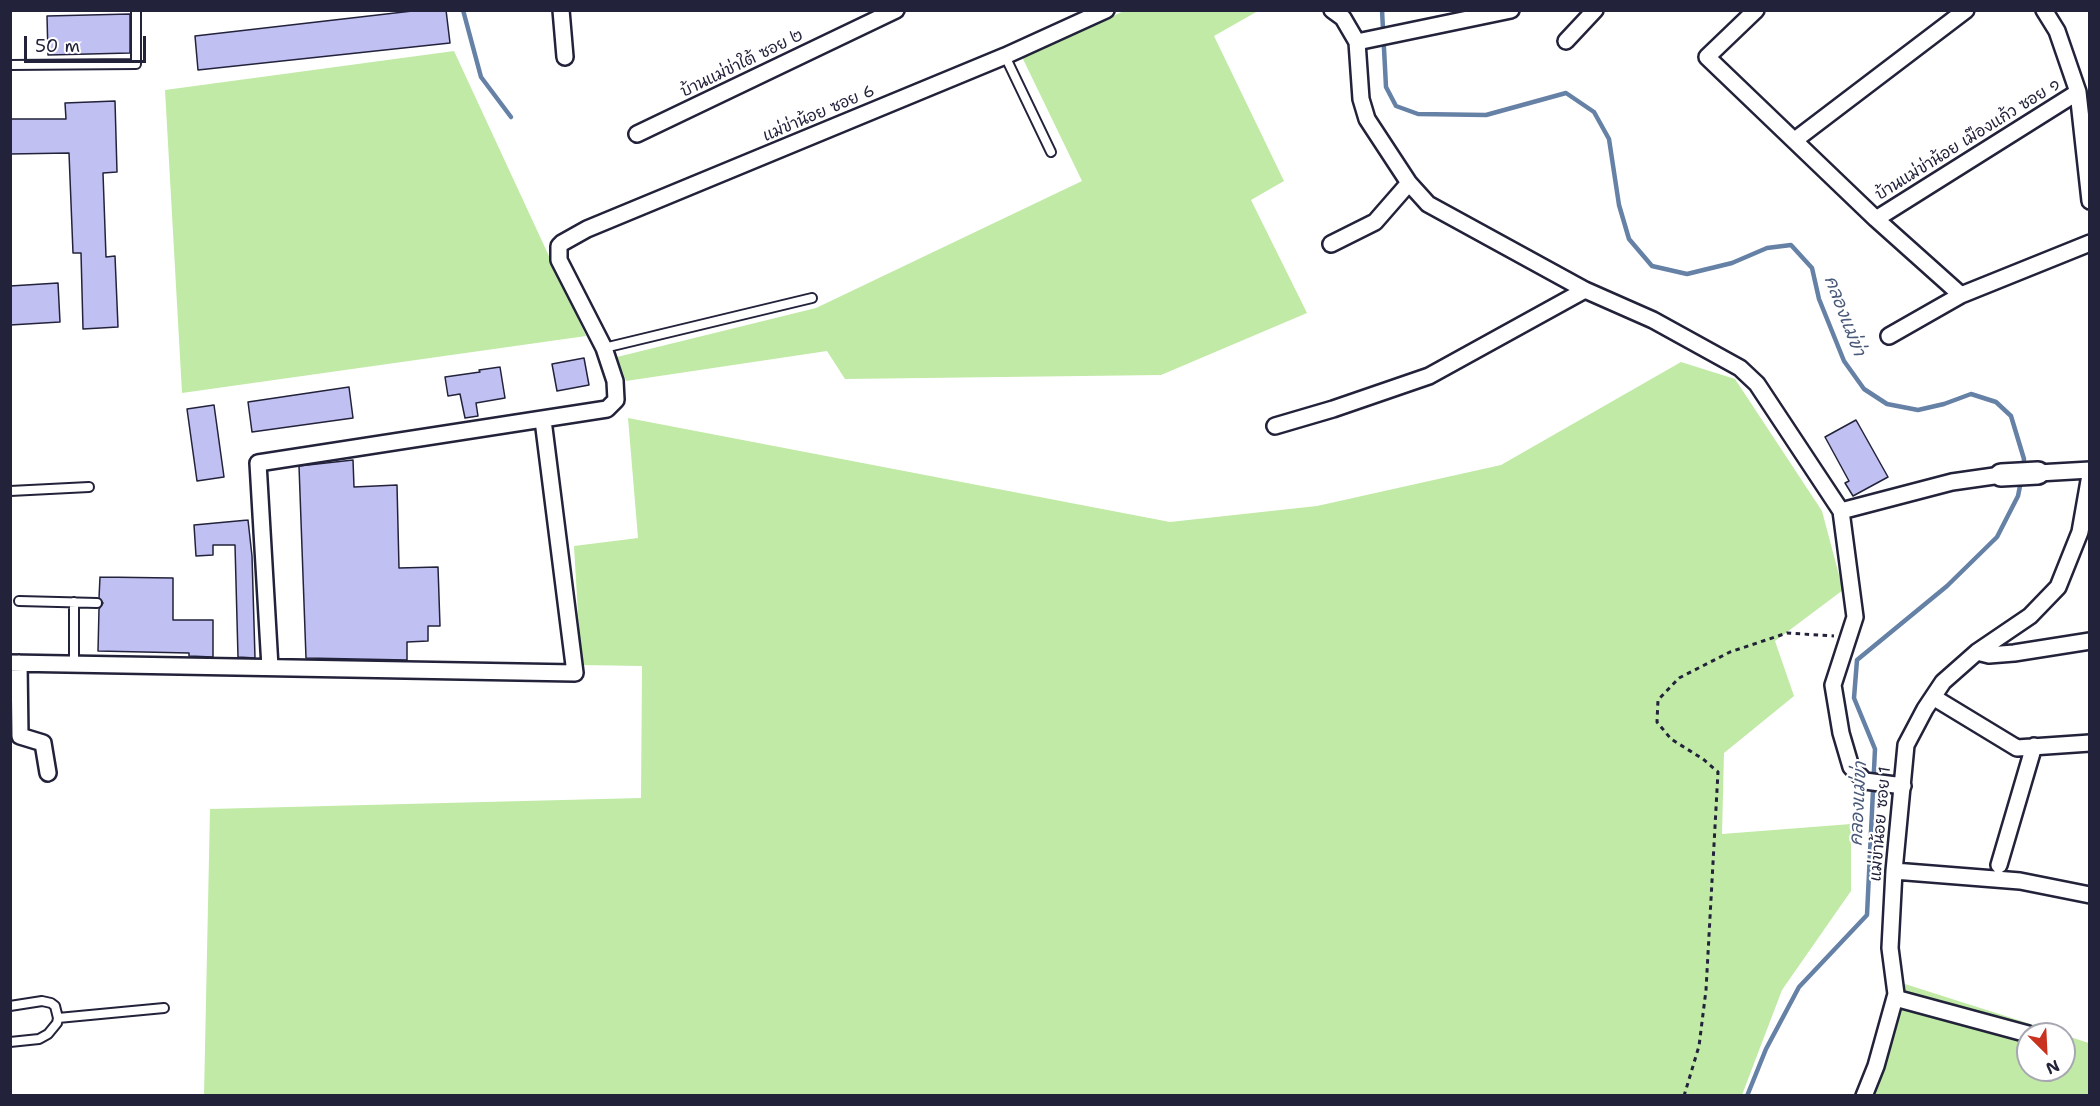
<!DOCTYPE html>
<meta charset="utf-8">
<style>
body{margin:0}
#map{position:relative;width:2100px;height:1106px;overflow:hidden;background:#fff;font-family:"Shantell Sans",sans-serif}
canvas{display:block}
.frame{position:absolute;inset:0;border:12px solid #22223b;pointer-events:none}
.north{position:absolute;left:2016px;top:1022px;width:60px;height:60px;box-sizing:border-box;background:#fff;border:2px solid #a7a7b1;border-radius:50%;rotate:156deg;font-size:16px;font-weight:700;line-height:24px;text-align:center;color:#22223b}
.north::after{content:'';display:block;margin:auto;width:21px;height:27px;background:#c8321e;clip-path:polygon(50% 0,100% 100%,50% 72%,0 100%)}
.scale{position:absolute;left:24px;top:36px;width:122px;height:27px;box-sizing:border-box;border:3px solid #22223b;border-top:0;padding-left:8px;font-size:18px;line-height:21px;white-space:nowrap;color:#22223b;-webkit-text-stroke:4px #fff;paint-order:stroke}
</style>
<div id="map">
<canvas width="2100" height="1106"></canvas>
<div class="frame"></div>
<div class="north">N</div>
<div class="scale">50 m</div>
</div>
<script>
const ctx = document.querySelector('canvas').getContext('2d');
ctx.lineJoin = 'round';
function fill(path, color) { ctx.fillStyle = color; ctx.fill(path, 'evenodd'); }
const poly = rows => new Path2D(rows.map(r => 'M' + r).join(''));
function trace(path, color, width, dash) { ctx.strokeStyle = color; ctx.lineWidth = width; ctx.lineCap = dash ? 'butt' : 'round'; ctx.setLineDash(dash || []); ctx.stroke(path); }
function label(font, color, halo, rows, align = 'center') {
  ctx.font = font + ' "Shantell Sans","Playpen Sans Thai",sans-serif'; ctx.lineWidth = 4.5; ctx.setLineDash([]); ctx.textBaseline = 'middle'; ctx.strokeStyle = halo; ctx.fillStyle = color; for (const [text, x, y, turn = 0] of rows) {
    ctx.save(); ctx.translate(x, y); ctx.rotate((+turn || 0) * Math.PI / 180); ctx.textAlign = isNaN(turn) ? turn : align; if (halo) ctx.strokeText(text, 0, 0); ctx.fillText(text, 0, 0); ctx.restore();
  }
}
fill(poly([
 [1124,11,1258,11,1214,36,1284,181,1251,200,1307,313,1161,375,845,379,827,351,626,381,617,357,816,308,1082,181,1022,57],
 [454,51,586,336,182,393,165,90],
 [1681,362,1735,379,1822,511,1843,590,1775,641,1794,696,1724,753,1722,834,1851,824,1851,891,1782,990,1742,1095,204,1096,210,809,641,798,642,666,581,665,574,546,638,538,628,418,1170,522,1317,506,1501,465],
 [1905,984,2062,1034,2028,1034,2028,1070,2064,1070,2064,1035,2089,1043,2089,1095,1874,1096]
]), '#c1eaa6');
trace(poly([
 [463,10,481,77,511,117],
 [1382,10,1386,87,1396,106,1418,114,1486,115,1566,93,1594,112,1609,139,1619,205,1629,239,1652,266,1687,274,1732,263,1767,248,1791,245,1812,268,1819,299,1844,361,1864,389,1887,404,1918,410,1944,404,1971,394,1996,402,2011,416,2024,459,2023,467],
 [1747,1096,1766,1049,1799,987,1867,915,1875,749,1854,698,1857,660,1947,586,1997,537,2018,496,2021,481]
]), '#6681a6', 4.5);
const building = poly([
 [421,10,446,10,450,43,198,70,195,36,421,10],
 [130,14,130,53,48,55,47,16,130,14],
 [115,101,117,172,103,173,106,257,115,256,118,327,83,329,81,253,73,253,69,153,10,154,10,119,66,119,65,103,115,101],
 [58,283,60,322,10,325,10,286,58,283],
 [584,358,589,385,557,391,552,364,584,358],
 [500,367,505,398,476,403,478,416,465,418,460,394,448,396,445,377,480,372,479,370,500,367],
 [349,387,353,418,252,432,248,402,349,387],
 [214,405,224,477,197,481,187,409,214,405],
 [1856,420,1888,477,1853,496,1845,483,1849,481,1825,437,1856,420],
 [353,460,354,487,397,485,399,568,438,567,440,626,428,626,428,641,407,642,407,660,306,658,299,466,353,460],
 [248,520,252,556,255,658,238,657,235,545,213,545,213,555,196,556,194,525,248,520],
 [100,577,173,578,173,620,213,620,213,657,189,656,189,653,98,651,99,609,103,603,99,598,100,577]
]);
fill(building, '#c1c0f2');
trace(building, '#22223b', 1.5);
const lane = poly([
 [1005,56,1051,152],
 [10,65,136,64,136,10],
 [604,348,812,298],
 [10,491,89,487],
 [19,601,97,603],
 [74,602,74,664],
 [10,1006,42,1001,51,1003,55,1006,58,1018],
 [10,1042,39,1039,48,1034,57,1023,58,1018,164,1008]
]);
const street = poly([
 [561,10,565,57],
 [1332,10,1343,18,1357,42,1361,99,1367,119,1409,183,1428,204,1585,290,1653,320,1740,368,1757,384,1841,511,1855,617,1833,685,1841,733,1851,767,1865,781,1903,786],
 [1756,10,1707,57,1876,219,1961,295],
 [2044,10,2057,31,2078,92,2090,201],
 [1566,41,1595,10],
 [1357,42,1511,10],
 [637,134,896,10],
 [1795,140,1966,10],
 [1876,219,2078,92],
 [1331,244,1375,222,1409,183],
 [1889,336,1961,295,2090,243],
 [1275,426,1333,409,1429,376,1585,290],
 [2038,473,2090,470],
 [1841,511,1952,482,2001,475],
 [1977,652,1989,655,2014,653,2090,641],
 [10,663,575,673,543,420],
 [19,663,20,736,43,743,48,773],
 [270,667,258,463,607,409,616,400,615,381,604,348,559,260,559,246,562,243,587,229,1005,56,1106,10],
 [1933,697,2017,748,2090,743],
 [1999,865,2034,746],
 [1894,871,2020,881,2090,895],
 [1895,998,2028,1034],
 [1864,1096,1876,1066,1896,994,1890,948,1894,871,1906,745,1925,709,1943,682,1977,652,2030,616,2058,587,2080,532,2090,475]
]);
const secondary = poly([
 [2001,475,2038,473]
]);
trace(lane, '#22223b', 12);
trace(street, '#22223b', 20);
trace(secondary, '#22223b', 26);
trace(poly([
 [1684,1096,1699,1046,1706,990,1718,772,1703,759,1671,739,1657,722,1658,700,1679,678,1730,652,1787,633,1834,636]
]), '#22223b', 3, [4.5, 4.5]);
trace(lane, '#fff', 8);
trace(street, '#fff', 15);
trace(secondary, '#fff', 21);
label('16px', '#22223b', '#fff', [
 ["บ้านแม่ข่าใต้ ซอย ๒",742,64,-26],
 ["แม่ข่าน้อย ซอย 6",819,114,-23],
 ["บ้านแม่ข่าน้อย เมืองแก้ว ซอย ๑",1968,140,-32],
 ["แม่ข่าน้อย ซอย 1",1881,824,-85]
]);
label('italic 18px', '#4a5a7a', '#fff', [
 ["คลองแม่ข่า",1844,316,69],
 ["คลองแม่ข่า",1859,804,-87]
]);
</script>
